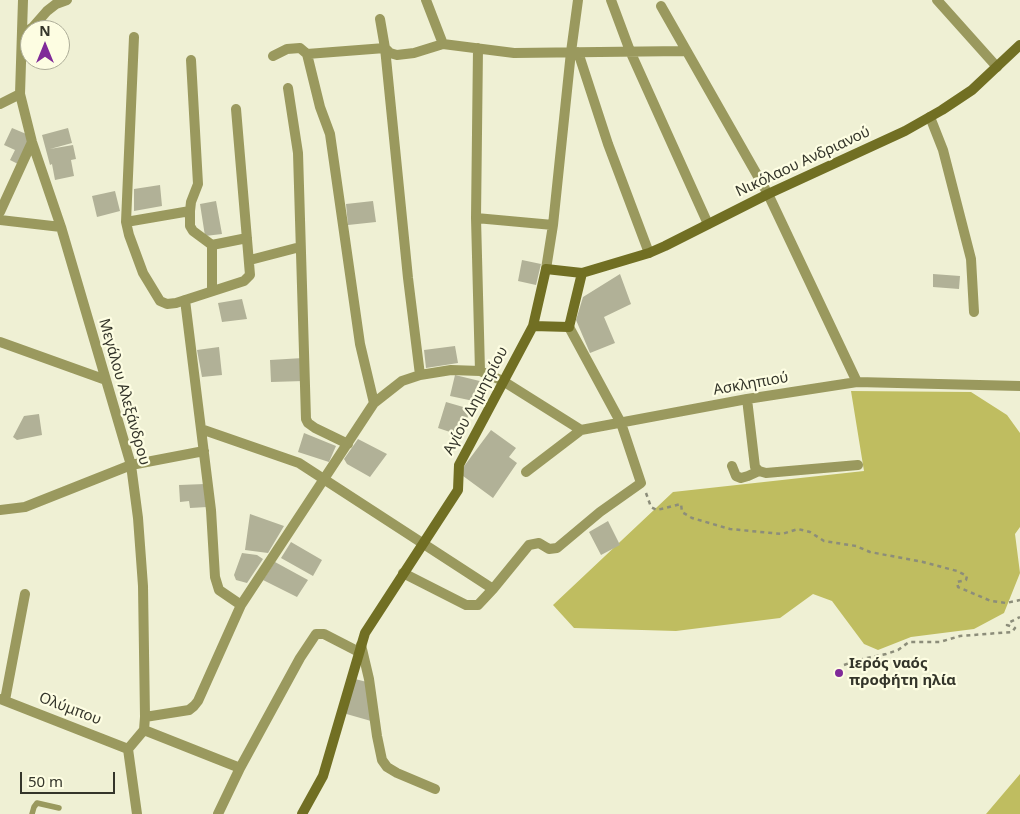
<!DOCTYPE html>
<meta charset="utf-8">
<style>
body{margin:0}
#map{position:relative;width:1020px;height:814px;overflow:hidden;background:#eff0d4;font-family:"Noto Sans",sans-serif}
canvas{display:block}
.north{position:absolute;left:20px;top:20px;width:50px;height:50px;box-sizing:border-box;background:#fdfde2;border:1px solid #adad98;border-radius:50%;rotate:0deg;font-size:14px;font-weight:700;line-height:20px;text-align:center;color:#34352a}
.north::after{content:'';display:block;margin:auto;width:18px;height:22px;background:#802a99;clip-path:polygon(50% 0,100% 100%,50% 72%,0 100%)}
.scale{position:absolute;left:20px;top:772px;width:95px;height:22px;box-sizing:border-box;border:2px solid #34352a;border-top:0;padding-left:6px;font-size:15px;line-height:18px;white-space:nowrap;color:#34352a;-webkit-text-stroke:4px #fdfde2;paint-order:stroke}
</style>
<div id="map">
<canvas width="1020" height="814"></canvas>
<div class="north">N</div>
<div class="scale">50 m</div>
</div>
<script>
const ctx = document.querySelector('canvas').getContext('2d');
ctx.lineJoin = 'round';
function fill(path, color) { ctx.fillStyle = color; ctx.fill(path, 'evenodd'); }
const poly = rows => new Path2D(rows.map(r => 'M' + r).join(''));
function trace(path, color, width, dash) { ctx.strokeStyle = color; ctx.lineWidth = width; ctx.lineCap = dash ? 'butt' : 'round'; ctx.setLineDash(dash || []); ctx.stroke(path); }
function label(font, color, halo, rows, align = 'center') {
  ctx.font = font + ' "Noto Sans",sans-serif'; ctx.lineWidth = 4.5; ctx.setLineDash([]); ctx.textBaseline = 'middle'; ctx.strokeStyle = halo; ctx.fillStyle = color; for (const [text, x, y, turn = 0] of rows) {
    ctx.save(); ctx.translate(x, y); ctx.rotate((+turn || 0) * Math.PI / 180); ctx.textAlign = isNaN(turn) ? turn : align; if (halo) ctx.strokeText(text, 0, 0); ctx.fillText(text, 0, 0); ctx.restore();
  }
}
fill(poly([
 [851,391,971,392,1007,415,1020,433,1020,527,1015,534,1020,573,1004,613,974,629,911,637,878,650,864,644,832,601,813,594,780,618,676,631,574,628,553,605,673,492,864,471],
 [1020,774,1020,814,986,814]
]), '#bfbd60');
fill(poly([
 [12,128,31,136,18,164,10,160,15,150,4,145],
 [68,128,72,143,50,149,73,145,76,159,71,160,74,176,55,180,52,164,50,165,42,135],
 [160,185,162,206,134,211,134,189],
 [115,191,120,211,97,217,92,196],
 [216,201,222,234,205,236,200,204],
 [373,201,376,222,348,225,346,204],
 [522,260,541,264,536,285,518,281],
 [620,274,631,304,604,317,615,343,590,353,576,320,583,297],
 [933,274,960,276,959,289,933,287],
 [242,299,247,319,222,322,218,303],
 [455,346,458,363,426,368,424,350],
 [219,347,222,375,202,377,197,350],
 [303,358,304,381,271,382,270,360],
 [455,375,488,383,483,403,450,396],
 [446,402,470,409,462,436,438,428],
 [39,414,42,435,17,440,13,437,24,416],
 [491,430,516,448,509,457,517,463,493,498,459,473],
 [304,433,336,446,329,462,298,452],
 [358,439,387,454,370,477,347,464,344,459],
 [205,484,207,507,190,508,189,501,180,502,179,485],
 [250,514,284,526,268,553,245,550],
 [608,521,620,545,601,555,589,532],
 [291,542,322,560,313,576,281,558],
 [242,553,257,555,263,559,247,583,236,580,234,575],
 [275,562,308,580,297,597,263,580],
 [355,679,367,682,371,721,343,713]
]), '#b1b197');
trace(poly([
 [646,493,651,507,657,510,681,504,682,512,692,518,730,529,782,534,798,529,810,532,824,541,856,546,870,552,923,562,957,571,967,576,966,580,957,582,958,587,991,601,1006,603,1020,600],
 [844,665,858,660,886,654,898,650,909,642,940,642,960,636,1012,632,1015,628,1007,625,1010,622,1020,617]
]), '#8c8d7a', 2.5, [4, 4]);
trace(poly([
 [32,814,34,807,37,803,59,808]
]), '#9a995e', 5.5);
trace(poly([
 [23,0,20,94,32,142,61,227,131,465,138,518,143,586,145,717,144,730,128,749],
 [426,0,443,44],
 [611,0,630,51,708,224],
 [937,0,997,67],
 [661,6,768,194,857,382],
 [380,19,385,48,408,278,420,375],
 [22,35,33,27,47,11,56,4,67,0],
 [134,37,126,222,129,235,143,273,160,301,167,304,176,303,244,281,250,275,236,109],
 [478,48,476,218,480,371],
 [578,52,608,144,649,253],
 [307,54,320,107,330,134,360,344,374,403],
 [273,56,287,49,300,48,307,54,385,48,390,53,397,55,414,53,443,44,514,53,685,51],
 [288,88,298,153,306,419,308,423,315,428,348,444],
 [0,104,20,94],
 [930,117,943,150,971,259,974,312],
 [190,211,190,226,193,231,212,245,247,238],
 [0,212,32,142],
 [476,218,553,225],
 [0,220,61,227],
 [126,222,190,211,191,202,198,184,191,60],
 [212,245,212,291],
 [250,260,300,247],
 [546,269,553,225,571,52,578,0],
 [185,300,211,510,215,577,219,590,241,605],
 [0,342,106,380],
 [747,399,755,467,759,471,766,473,858,465],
 [201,429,299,463,493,589],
 [732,466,736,476,741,478,748,476,759,471],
 [526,472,581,430],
 [0,510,25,507,131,465,204,451],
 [403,573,466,605,478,605,493,589,529,545,539,543,549,549,557,548,600,512,641,483,621,423,569,327],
 [361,645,369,679,377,736,382,760,387,767,397,773,435,789],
 [0,699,128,749],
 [5,700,25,594],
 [145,717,189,710,194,706,198,701,241,605,374,403,402,381,420,375,451,370,480,371,503,381,581,430,747,399,857,382,1020,386],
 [144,730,240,768],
 [128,749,137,814],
 [218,814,240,768,300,658,316,634,324,634,359,652]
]), '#9a995e', 10);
trace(poly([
 [533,326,569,327,582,273],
 [302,814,323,776,365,633,458,490,459,465,533,326,546,269,582,273,649,253,665,246,768,194,905,131,942,110,972,90,1020,45]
]), '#716f23', 10);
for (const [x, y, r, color] of [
 [839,673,5,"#802a99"]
]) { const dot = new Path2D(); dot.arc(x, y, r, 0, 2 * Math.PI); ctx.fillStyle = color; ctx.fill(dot); trace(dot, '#fdfde2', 2); }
label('15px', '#34352a', '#fdfde2', [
 ["Νικόλαου Ανδριανού",803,162,-25],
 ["Ασκληπιού",751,384,-10],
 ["Μεγάλου Αλεξάνδρου",124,392,74],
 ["Αγίου Δημητρίου",476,401,-62],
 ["Ολύμπου",70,709,21]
]);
label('bold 15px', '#34352a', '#fdfde2', [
 ["Ιερός ναός",849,664],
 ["προφήτη ηλία",849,681]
], 'left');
</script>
